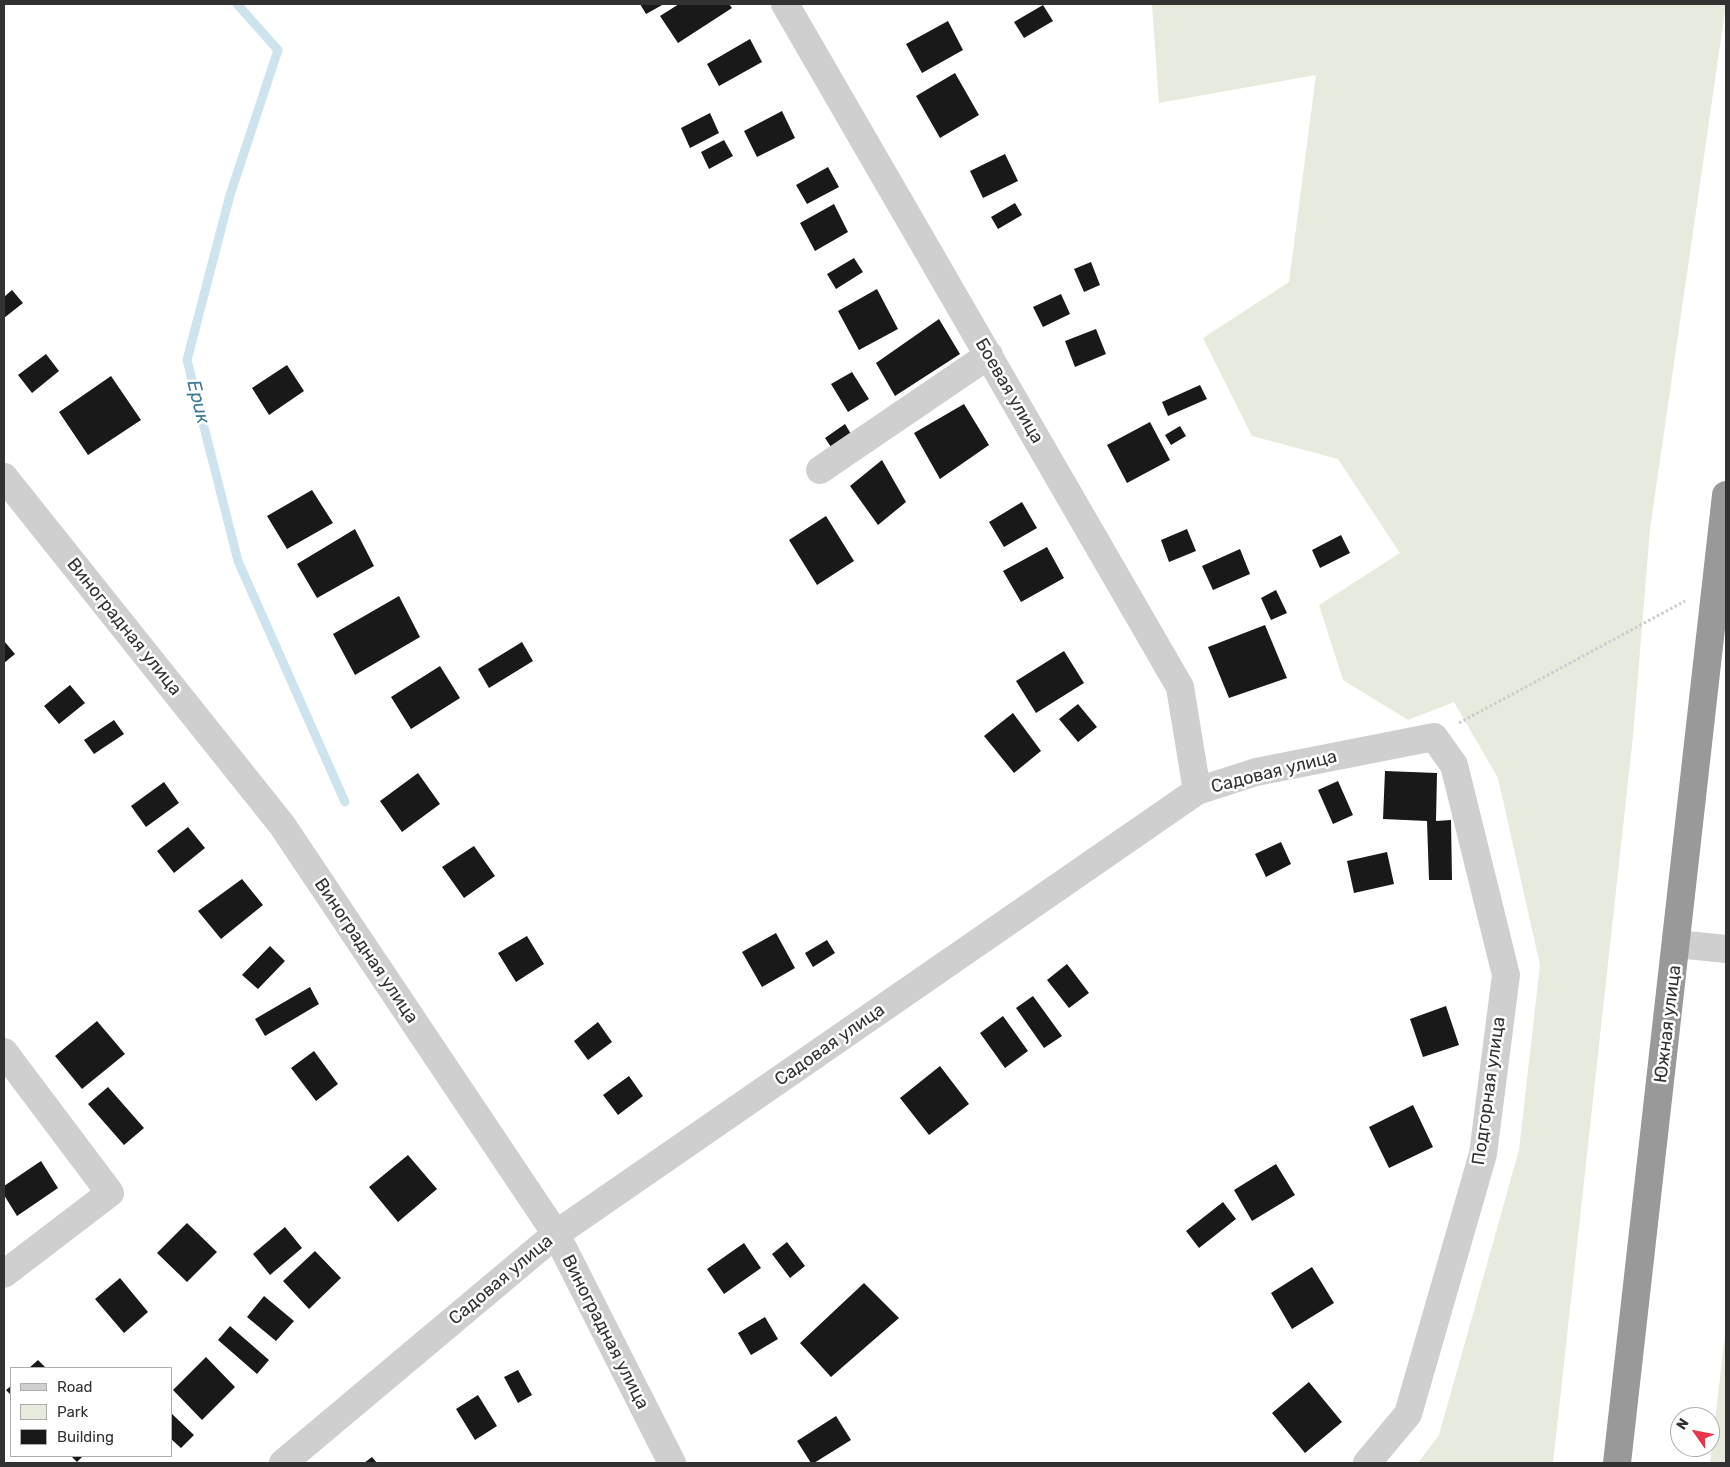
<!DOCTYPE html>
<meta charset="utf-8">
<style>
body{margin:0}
#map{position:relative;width:1730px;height:1467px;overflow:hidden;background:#fff;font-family:Rubik,sans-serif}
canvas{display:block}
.frame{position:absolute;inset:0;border:5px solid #323232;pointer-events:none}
.legend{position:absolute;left:10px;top:1367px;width:162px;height:90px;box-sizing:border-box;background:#fff;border:1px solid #adadad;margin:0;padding:6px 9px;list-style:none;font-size:15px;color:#323232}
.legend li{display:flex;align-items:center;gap:10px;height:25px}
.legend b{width:25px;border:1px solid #adadad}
.north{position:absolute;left:1670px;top:1407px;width:50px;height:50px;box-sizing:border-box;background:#fff;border:1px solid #adadad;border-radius:50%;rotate:303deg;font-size:14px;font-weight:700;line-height:20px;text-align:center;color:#323232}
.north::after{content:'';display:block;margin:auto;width:18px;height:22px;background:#e9344e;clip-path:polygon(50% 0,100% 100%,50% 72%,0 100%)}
</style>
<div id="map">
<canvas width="1730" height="1467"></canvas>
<div class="frame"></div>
<ul class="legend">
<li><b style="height:6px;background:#cfcfcf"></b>Road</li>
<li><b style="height:14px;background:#e6ebdd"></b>Park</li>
<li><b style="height:14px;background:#191919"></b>Building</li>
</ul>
<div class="north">N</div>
</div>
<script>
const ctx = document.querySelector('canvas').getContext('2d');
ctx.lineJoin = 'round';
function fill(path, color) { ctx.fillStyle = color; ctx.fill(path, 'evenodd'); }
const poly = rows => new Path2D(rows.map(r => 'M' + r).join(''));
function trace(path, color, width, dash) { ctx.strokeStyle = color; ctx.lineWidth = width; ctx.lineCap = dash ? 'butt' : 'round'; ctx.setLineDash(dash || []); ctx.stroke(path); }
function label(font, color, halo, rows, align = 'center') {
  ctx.font = font + ' Rubik,sans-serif'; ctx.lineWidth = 5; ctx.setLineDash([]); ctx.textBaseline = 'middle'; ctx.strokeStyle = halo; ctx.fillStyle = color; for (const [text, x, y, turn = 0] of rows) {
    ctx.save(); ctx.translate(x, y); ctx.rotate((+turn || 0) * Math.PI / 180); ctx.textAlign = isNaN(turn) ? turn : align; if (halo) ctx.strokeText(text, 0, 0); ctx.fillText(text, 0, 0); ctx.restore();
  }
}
fill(poly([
 [1152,4,1726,4,1650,529,1633,736,1553,1463,1418,1463,1439,1435,1519,1150,1540,965,1498,778,1454,702,1408,720,1343,680,1319,605,1400,553,1338,459,1252,436,1203,338,1289,282,1316,75,1159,103],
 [1726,1326,1726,1463,1710,1463]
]), '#e6ebdd');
trace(poly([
 [237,4,278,50,230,195,187,360,238,561,345,802]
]), '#cde3ee', 9);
fill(poly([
 [640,4,664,4,646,14],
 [679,4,729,4,732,8,678,43,660,16],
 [1043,5,1053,21,1024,38,1014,22],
 [948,21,963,50,922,73,906,44],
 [750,39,762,62,719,86,707,64],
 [955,73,979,115,940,138,916,96],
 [782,111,795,138,757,157,744,131],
 [710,113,719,133,690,148,681,128],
 [724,140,733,156,709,169,701,152],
 [1005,154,1018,181,983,198,970,171],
 [828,167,839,187,807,204,796,185],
 [1015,203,1022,215,998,229,991,217],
 [834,204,848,232,815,251,800,223],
 [854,258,863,272,836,289,827,274],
 [1091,262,1100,285,1084,292,1074,269],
 [877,289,898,329,859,350,838,311],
 [12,290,23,303,4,318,4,297],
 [1061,294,1070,314,1043,327,1033,307],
 [939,319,960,354,895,396,876,363],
 [1096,329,1106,354,1075,367,1065,341],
 [46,354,59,371,32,393,18,375],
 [287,365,304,391,269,415,252,388],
 [852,372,869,399,848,412,831,384],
 [111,376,141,420,88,455,59,412],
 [1200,385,1207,399,1168,416,1162,402],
 [964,404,989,445,940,479,914,433],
 [1150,422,1170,460,1127,483,1107,445],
 [845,424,851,434,831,447,825,438],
 [1180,426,1186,436,1171,445,1165,435],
 [882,460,906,502,878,525,850,486],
 [312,490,333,523,287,549,267,516],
 [1022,502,1037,528,1004,547,989,522],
 [826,516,854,561,817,585,789,540],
 [355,529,374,566,317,598,297,564],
 [1187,529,1196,551,1169,562,1161,540],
 [1341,535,1350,553,1320,568,1312,550],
 [1047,547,1064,578,1021,602,1003,571],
 [1240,549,1250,574,1213,590,1202,566],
 [1276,590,1287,613,1271,620,1261,598],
 [399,596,420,637,355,675,333,634],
 [1265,625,1287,678,1229,698,1208,647],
 [4,641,15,654,4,663],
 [522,642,533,661,489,688,478,669],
 [1064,651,1084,683,1036,713,1016,681],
 [440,666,460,698,411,729,391,697],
 [70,685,85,703,59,724,44,706],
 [1078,704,1097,727,1078,742,1059,719],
 [1013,713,1041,751,1014,773,984,736],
 [114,720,124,734,94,754,84,740],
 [1385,771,1437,773,1436,821,1451,820,1452,880,1429,880,1427,821,1383,819],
 [418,773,440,804,402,832,380,801],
 [1338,781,1353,815,1333,824,1318,790],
 [164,782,179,803,146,827,131,806],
 [188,827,205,848,174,873,157,851],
 [1281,842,1291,864,1266,877,1255,854],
 [474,846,495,876,464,898,442,867],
 [1387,852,1394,884,1354,893,1347,861],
 [242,879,263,905,221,939,198,911],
 [776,933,795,968,762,987,742,952],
 [527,936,544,964,516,982,498,953],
 [827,940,835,953,813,967,805,953],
 [270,946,285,961,258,989,242,975],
 [1067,964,1089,993,1069,1008,1047,980],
 [310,987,319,1004,265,1036,255,1019],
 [1033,996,1062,1036,1044,1048,1016,1008],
 [1446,1006,1459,1045,1423,1057,1410,1019],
 [1003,1016,1028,1051,1005,1068,980,1033],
 [97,1021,125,1054,82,1089,55,1056],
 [598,1022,612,1042,588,1060,574,1041],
 [314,1051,338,1084,316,1101,291,1068],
 [940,1066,969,1104,929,1135,900,1098],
 [629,1076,643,1096,618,1115,603,1095],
 [108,1087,144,1128,124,1145,88,1104],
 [1413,1105,1433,1147,1389,1168,1369,1127],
 [408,1155,437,1189,398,1222,369,1187],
 [41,1161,58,1188,17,1216,4,1195,4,1186],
 [1276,1164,1295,1195,1252,1221,1234,1190],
 [1223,1202,1236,1219,1199,1248,1186,1231],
 [187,1223,217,1252,187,1282,157,1253],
 [285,1227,302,1248,270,1275,253,1254],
 [787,1242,805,1266,790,1278,772,1254],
 [744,1243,761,1268,724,1294,707,1269],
 [315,1251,341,1278,309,1309,283,1281],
 [1312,1267,1334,1303,1292,1329,1271,1293],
 [120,1278,148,1312,124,1333,95,1299],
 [864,1283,899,1318,831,1377,800,1343],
 [264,1296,294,1321,276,1341,247,1317],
 [765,1317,778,1339,751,1355,738,1333],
 [230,1326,269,1360,257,1374,218,1340],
 [206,1357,235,1387,202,1420,173,1390],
 [38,1360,46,1368,29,1368],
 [518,1370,532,1395,518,1403,504,1377],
 [1309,1382,1342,1422,1305,1453,1272,1413],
 [11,1386,11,1395,6,1390],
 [478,1395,497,1426,475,1440,456,1409],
 [171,1413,194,1435,181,1448,171,1439],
 [836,1416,851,1440,814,1463,811,1463,797,1441],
 [71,1456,83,1456,77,1462],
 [372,1457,377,1463,364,1463]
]), '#191919');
trace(poly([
 [1459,723,1685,601]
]), '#ccc', 3, [2.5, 2.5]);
trace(poly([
 [785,4,1180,687,1197,791],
 [820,470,989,355],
 [4,477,282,825,556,1234,672,1463],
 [1677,944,1726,949],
 [4,1052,110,1193,4,1274],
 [283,1463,556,1234,1197,791,1256,772,1434,737,1454,765,1506,975,1483,1154,1408,1414,1367,1463]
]), '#cfcfcf', 28);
trace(poly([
 [1617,1463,1726,495]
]), '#999', 28);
label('18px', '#323232', '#fff', [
 ["Боевая улица",1009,391,60],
 ["Виноградная улица",124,627,51],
 ["Садовая улица",1274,772,-14],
 ["Виноградная улица",366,951,56],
 ["Южная улица",1668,1024,-83],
 ["Садовая улица",830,1045,-35],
 ["Подгорная улица",1489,1091,-82],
 ["Садовая улица",501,1280,-40],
 ["Виноградная улица",605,1332,63]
]);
label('italic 19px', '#3d7a97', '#fff', [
 ["Ерик",198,402,76]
]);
</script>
